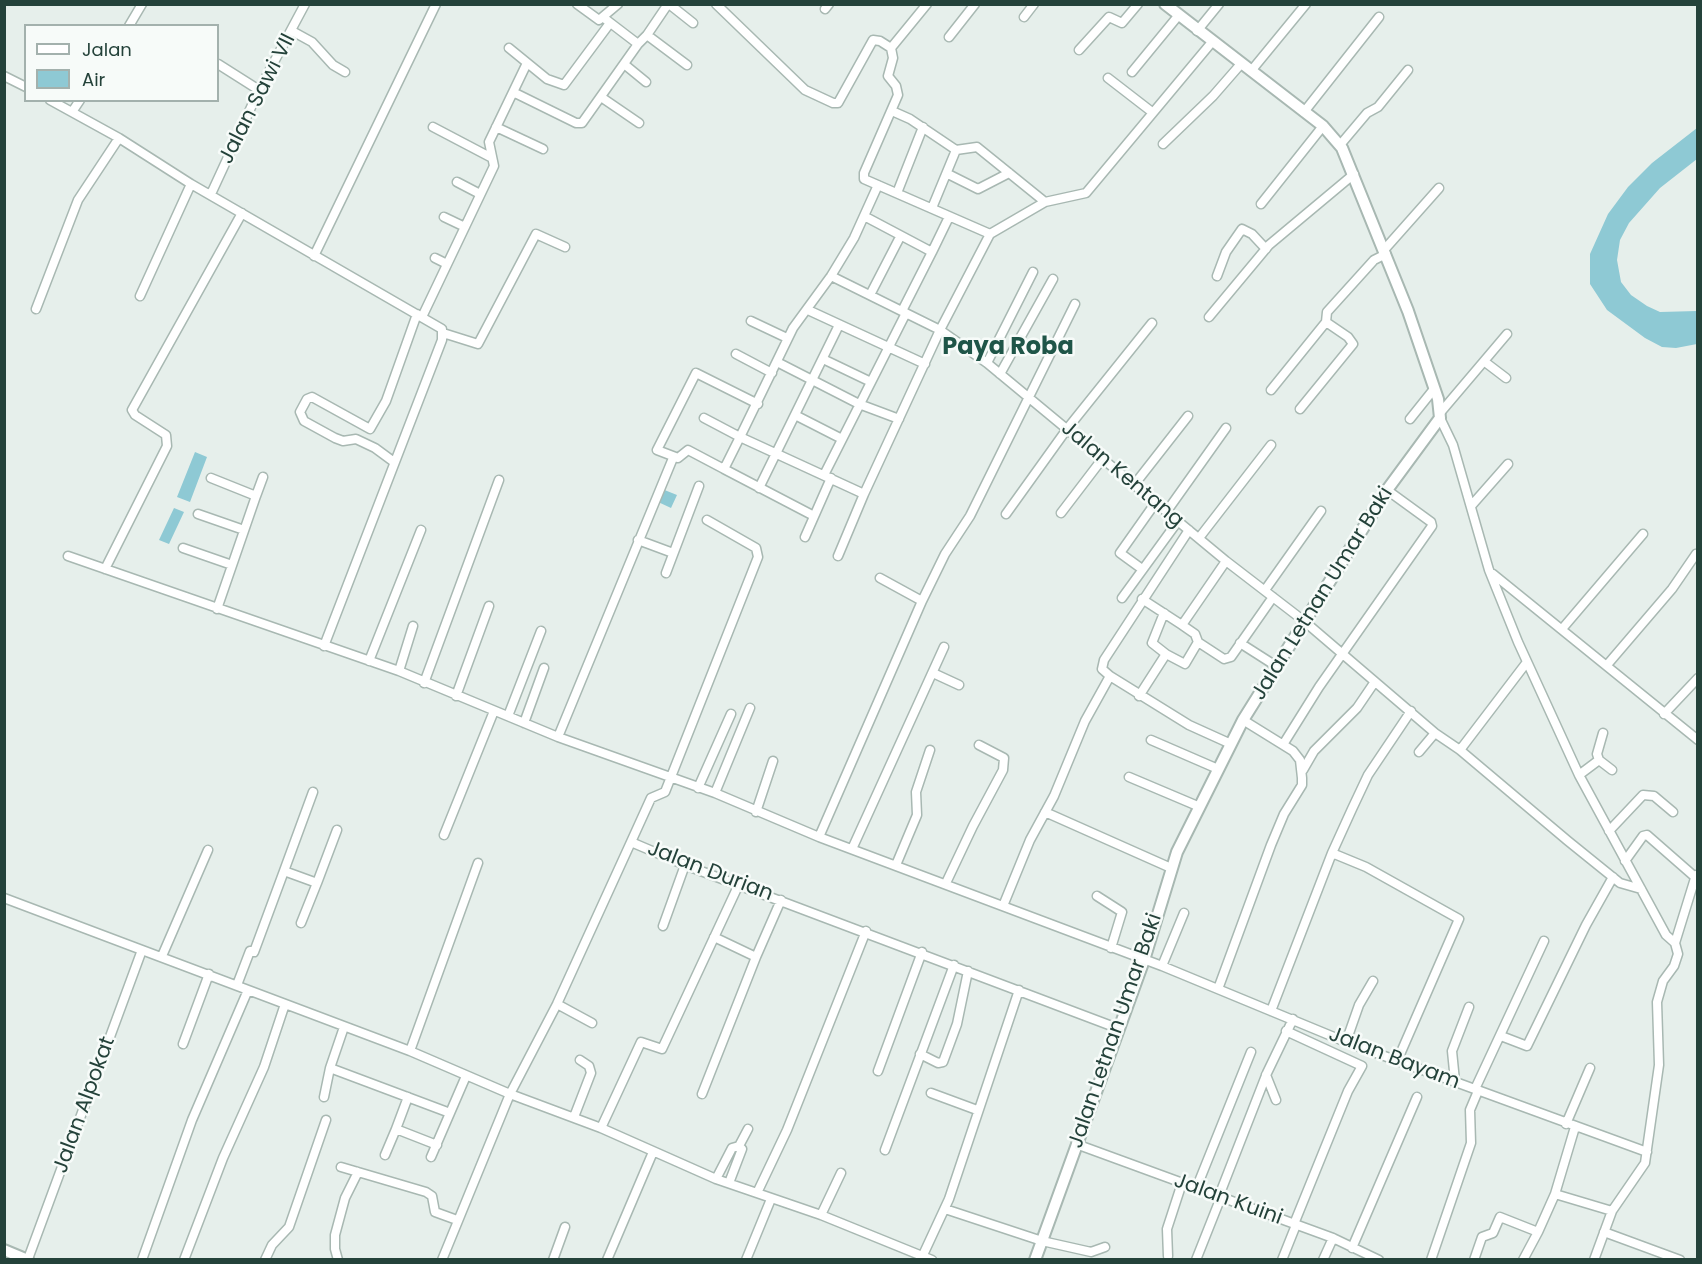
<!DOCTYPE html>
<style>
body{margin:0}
#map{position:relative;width:1702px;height:1264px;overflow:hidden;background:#e6efeb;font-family:Poppins,sans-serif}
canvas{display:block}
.frame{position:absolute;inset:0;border:6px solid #24423a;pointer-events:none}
.legend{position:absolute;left:24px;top:24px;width:195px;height:78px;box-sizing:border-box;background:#f7fbf9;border:2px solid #a3b1ad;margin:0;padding:8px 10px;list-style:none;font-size:18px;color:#24423a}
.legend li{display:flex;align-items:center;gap:12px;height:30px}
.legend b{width:30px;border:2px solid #a3b1ad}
</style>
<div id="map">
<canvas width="1702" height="1264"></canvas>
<div class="frame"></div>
<ul class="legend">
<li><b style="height:8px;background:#fff"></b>Jalan</li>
<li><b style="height:16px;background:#8ec9d4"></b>Air</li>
</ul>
</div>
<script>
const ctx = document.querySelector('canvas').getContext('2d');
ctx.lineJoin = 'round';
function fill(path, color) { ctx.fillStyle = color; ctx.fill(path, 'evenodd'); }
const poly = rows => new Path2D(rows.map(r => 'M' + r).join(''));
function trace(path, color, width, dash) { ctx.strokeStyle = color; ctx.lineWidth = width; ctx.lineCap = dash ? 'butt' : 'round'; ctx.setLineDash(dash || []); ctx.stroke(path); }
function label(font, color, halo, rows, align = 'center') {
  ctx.font = font + ' Poppins,sans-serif'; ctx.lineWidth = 5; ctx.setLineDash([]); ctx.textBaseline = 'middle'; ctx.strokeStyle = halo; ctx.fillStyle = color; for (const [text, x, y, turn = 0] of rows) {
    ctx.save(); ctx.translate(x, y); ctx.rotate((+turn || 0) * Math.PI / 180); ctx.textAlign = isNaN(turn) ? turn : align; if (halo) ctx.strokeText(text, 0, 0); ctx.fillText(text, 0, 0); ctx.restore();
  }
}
fill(poly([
 [1697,128,1697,159,1660,188,1629,223,1620,240,1617,260,1621,282,1631,295,1647,306,1660,312,1697,311,1697,344,1676,348,1662,347,1645,338,1607,310,1590,284,1590,254,1608,214,1628,187,1652,163],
 [195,452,207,457,190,502,177,497],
 [662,489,677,495,671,508,656,501],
 [174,508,184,512,169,544,159,540]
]), '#8ec9d4');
const minor = poly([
 [577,4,599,20,618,4],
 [669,4,693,23],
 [716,4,805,90,833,103,838,103,873,40,880,41,891,48,893,58,888,76,896,86,898,95,864,173,864,179,990,234],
 [825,9,829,4],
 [1024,17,1034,4],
 [604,18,638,44,647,35,687,65],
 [129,26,142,4],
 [292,31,312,42,333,65,345,72],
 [1197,31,1219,4],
 [647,35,668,4],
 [949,37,975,4],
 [509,48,547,79,564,85,610,23],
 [891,48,927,4],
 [1079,50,1109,17,1122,23,1138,4],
 [218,64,259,90],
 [624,64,646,82],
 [1251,71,1306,4],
 [1132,72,1178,16],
 [4,76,26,87],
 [1108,78,1152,112],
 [513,92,576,123,582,123,638,44],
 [601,97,639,123],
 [50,100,119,138,191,184,442,329,442,340,324,646],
 [892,111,910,119,956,150,977,147,1045,202],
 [72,112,80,100],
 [1304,112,1379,17],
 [433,127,492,158],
 [496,127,543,149],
 [1163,144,1213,96,1240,65],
 [1340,145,1367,113,1378,107,1408,70],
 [948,174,978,189,1009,173],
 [457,182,480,194],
 [878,185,854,238,831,276,793,328,740,437,864,494,940,330,990,234,1045,202,1086,193,1212,42],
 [897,193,923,127],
 [211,194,259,90,305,4],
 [1261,204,1323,126],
 [932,208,956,150],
 [864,216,932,252,949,217],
 [444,217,465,227],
 [1384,250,1439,188],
 [314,256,436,4],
 [435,258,447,264],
 [831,276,940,330,987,363,1226,561,1304,621,1435,733,1460,750,1568,841,1620,883,1641,889],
 [1217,276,1226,252,1242,229,1252,234,1266,249],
 [870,295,900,237],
 [140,296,191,184],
 [36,309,78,200,119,138],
 [808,310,925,364],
 [902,311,932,252],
 [422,317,494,166,489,142,527,63],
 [1209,317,1269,245,1354,174],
 [751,321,787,338],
 [443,333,478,344,536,234,565,247],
 [736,354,772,373],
 [823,359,871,382],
 [777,362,859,404,899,419],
 [1485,362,1506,378],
 [987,363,1033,272],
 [1000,374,1053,279],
 [1271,390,1326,322,1327,312,1374,260,1386,254],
 [1300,409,1353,344,1348,337,1326,322],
 [1440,413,1507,334],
 [795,415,842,439],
 [704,418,740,437,724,469,688,450,678,458,657,450,696,373,758,404],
 [1440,418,1453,445,1489,570,1518,642,1579,775,1666,935,1675,943,1678,954,1674,966,1663,981,1657,1002,1659,1065,1645,1163,1612,1211,1594,1260],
 [1410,419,1434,389],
 [394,462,375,448,356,439,343,441,335,438,304,421,300,412,307,399,312,397,370,429,386,401,417,314],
 [724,469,814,516],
 [824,475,906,313],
 [211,478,256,496,217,609],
 [1134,485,1188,416],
 [759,488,839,325],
 [256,496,263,477],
 [1471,506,1508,464],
 [1167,511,1226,428],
 [1061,513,1103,458],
 [198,514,244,530],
 [1006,514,1067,429,1152,323],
 [805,537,831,478],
 [1199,538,1271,445],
 [638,540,673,553],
 [183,548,232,565],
 [68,556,399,671,558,737,715,793,819,837,1162,966,1346,1042,1647,1152],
 [838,556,864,494],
 [1226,561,1182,625,1195,634,1198,642,1224,659,1231,657,1273,597],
 [105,569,167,446,166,435,135,415,132,410,242,213],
 [1142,569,1120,553,1156,502],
 [666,573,699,486],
 [1493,574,1698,740],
 [880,578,922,601],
 [1265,590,1321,511],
 [1122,598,1178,521],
 [1142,599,1182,625],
 [1164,613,1152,643,1166,654],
 [1562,629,1643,534],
 [1240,643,1276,666],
 [369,661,421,530],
 [1607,665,1672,589,1696,554],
 [399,671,413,626],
 [933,673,959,685],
 [1110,676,1189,725,1231,744],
 [424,683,499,480],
 [456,696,489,606],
 [1139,696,1166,654,1185,664,1198,642],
 [1664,714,1698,678],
 [508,716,541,631],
 [524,723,544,668],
 [558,737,673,458],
 [1151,740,1218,769],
 [1284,743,1319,687,1432,526,1431,522,1387,490],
 [1460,750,1527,662],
 [1419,752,1435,733],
 [1599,760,1597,754,1603,733],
 [1303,770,1314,751,1357,708,1374,683],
 [1579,775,1599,760,1612,770],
 [1129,777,1200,807],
 [698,788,731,714],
 [715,793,750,708],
 [756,812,773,761],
 [1045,812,1171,868],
 [1609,831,1643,795,1654,796,1673,812],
 [444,835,494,711],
 [819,837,922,601,945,554,970,516,1075,304],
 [631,842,651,798,665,792,758,557,756,548,707,520],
 [852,849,944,647],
 [1332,853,1366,867,1459,919,1398,1059],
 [1625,861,1643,836,1647,835,1695,877],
 [896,865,917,815,916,792,930,750],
 [284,871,313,792],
 [946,883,973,826,1003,770,1004,758,979,745],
 [1097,896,1122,912,1111,948],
 [4,898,410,1051,510,1094,601,1128,716,1179,821,1215,932,1260],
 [1003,906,1030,840,1054,796,1085,721,1110,676,1102,669,1104,660,1189,530],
 [301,923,317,883],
 [663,926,685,865],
 [1675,943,1696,875],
 [162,956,208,850],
 [756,957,781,900],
 [1162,966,1184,913],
 [237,985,250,951,254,952,284,871,317,883,337,830],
 [1218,989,1271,845,1284,814,1302,785,1302,778,1300,760,1293,751,1243,720],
 [557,1004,592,1023],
 [1271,1011,1332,853,1352,809,1368,775,1411,711],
 [344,1027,330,1068,450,1113],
 [1286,1031,1362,1066,1348,1091,1294,1224],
 [1501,1036,1527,1046,1586,925,1613,877],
 [1346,1042,1359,1005,1373,981],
 [183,1044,209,974],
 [410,1051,478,863],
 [920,1054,938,1063,943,1062,957,1024,968,971],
 [878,1071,922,952],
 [1266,1075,1276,1100],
 [1455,1081,1452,1051,1469,1007],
 [1475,1089,1544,941],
 [931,1093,977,1110],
 [702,1094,756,957,714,937],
 [324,1097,330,1068],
 [408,1097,396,1129,437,1145],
 [574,1117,591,1073,589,1066,580,1060],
 [1566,1124,1590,1068],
 [601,1128,641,1042,662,1049,739,884],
 [1076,1144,1333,1238,1379,1260],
 [885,1150,954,965],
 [385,1155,396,1129],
 [431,1157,466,1076],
 [341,1167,426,1192,432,1196,435,1212,457,1220],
 [716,1179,732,1148,739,1146],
 [729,1183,742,1149,739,1146,748,1129],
 [1196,1189,1251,1052],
 [757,1193,787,1130,866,931],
 [1555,1194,1575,1127],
 [1219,1196,1267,1073,1293,1019],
 [945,1209,1042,1241,1091,1252,1105,1247],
 [821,1215,841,1173],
 [1604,1232,1680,1260],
 [1352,1248,1417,1097],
 [923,1255,949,1199,1019,990],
 [1168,1256,1167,1229,1182,1183],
 [28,1259,142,950],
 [142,1260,192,1120,248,990],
 [184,1260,223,1158,264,1067,285,1004],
 [265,1260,272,1245,289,1227,326,1120],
 [338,1260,335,1249,335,1235,345,1198,358,1172],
 [442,1260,510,1094,557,1004,631,842,685,865,1117,1028],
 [553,1260,565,1227],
 [607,1260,653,1152],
 [746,1260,771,1199],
 [1196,1260,1221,1197],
 [1282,1260,1296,1225],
 [1323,1260,1333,1238],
 [1431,1260,1471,1143,1470,1110,1478,1091],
 [1474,1260,1482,1237,1493,1233,1500,1217,1538,1232,1555,1194,1612,1211],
 [1523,1260,1538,1232]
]);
const tertiary = poly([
 [4,1250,28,1260],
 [1035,1260,1144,960,1177,852,1243,720,1387,490,1440,418,1438,399,1408,311,1342,148,1323,126,1165,4]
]);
trace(minor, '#a8b8b2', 11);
trace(tertiary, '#a8b8b2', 14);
trace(minor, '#fff', 8);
trace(tertiary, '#fff', 10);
label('21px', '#24423a', '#f7fbf9', [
 ["Jalan Sawi VII",258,99,-63],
 ["Jalan Kentang",1122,475,40],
 ["Jalan Letnan Umar Baki",1323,594,-58],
 ["Jalan Durian",710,872,21],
 ["Jalan Letnan Umar Baki",1116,1031,-71],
 ["Jalan Bayam",1394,1059,21],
 ["Jalan Alpokat",85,1105,-70],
 ["Jalan Kuini",1228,1200,20]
]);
label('bold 24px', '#1f5548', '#f7fbf9', [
 ["Paya Roba",1008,348]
]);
</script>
